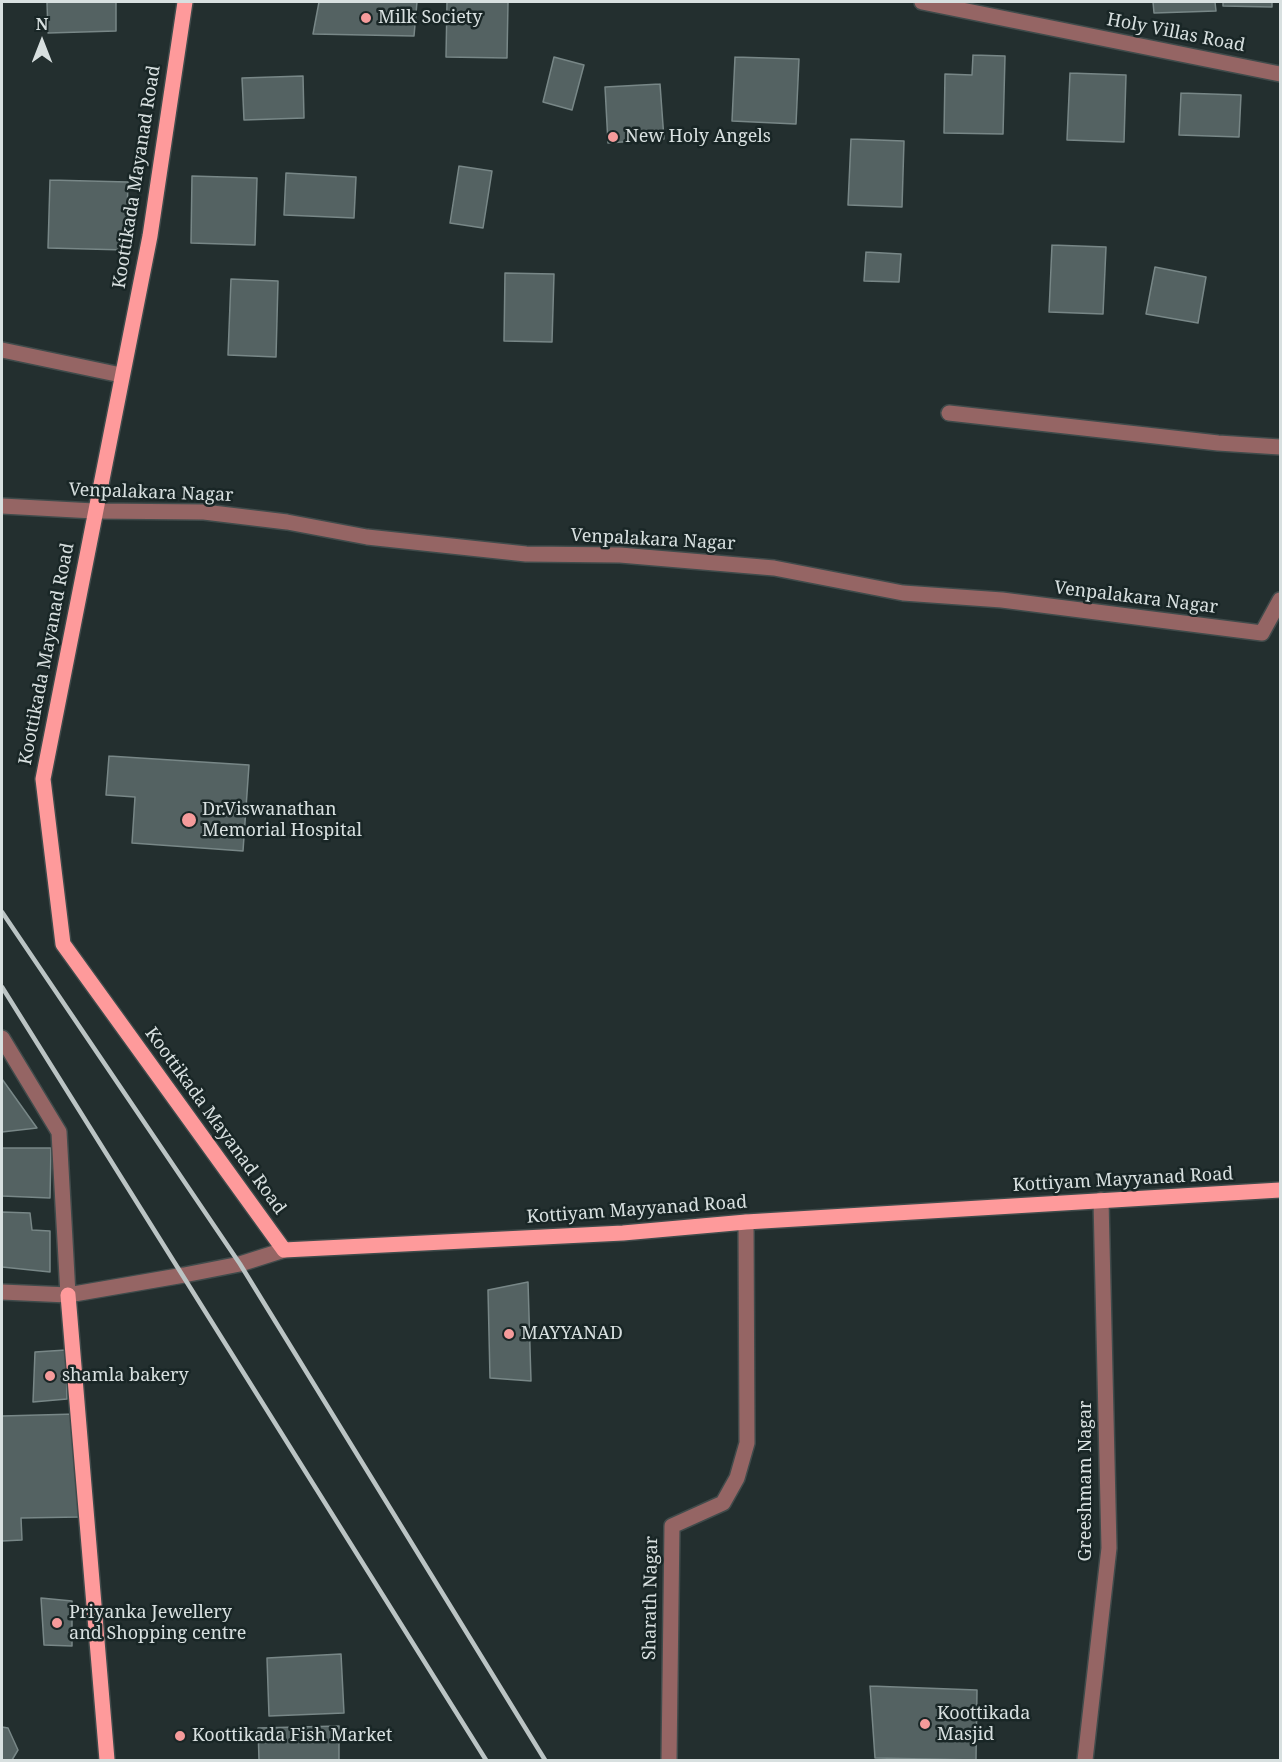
<!DOCTYPE html>
<style>
body{margin:0}
#map{position:relative;width:1282px;height:1762px;overflow:hidden;background:#232f2f;font-family:"Noto Serif",serif}
canvas{display:block}
.frame{position:absolute;inset:0;border:3px solid #d8e0e0;pointer-events:none}
.north{position:absolute;left:12px;top:12px;width:60px;height:60px;-webkit-text-stroke:4px #192626;paint-order:stroke;rotate:0deg;font-size:16px;font-weight:700;line-height:24px;text-align:center;color:#d8e0e0}
.north::after{content:'';display:block;margin:auto;width:21px;height:27px;background:#d8e0e0;clip-path:polygon(50% 0,100% 100%,50% 72%,0 100%)}
</style>
<div id="map">
<canvas width="1282" height="1762"></canvas>
<div class="frame"></div>
<div class="north">N</div>
</div>
<script>
const ctx = document.querySelector('canvas').getContext('2d');
ctx.lineJoin = 'round';
function fill(path, color) { ctx.fillStyle = color; ctx.fill(path, 'evenodd'); }
const poly = rows => new Path2D(rows.map(r => 'M' + r).join(''));
function trace(path, color, width, dash) { ctx.strokeStyle = color; ctx.lineWidth = width; ctx.lineCap = dash ? 'butt' : 'round'; ctx.setLineDash(dash || []); ctx.stroke(path); }
function label(font, color, halo, rows, align = 'center') {
  ctx.font = font + ' "Noto Serif",serif'; ctx.lineWidth = 5; ctx.setLineDash([]); ctx.textBaseline = 'middle'; ctx.strokeStyle = halo; ctx.fillStyle = color; for (const [text, x, y, turn = 0] of rows) {
    ctx.save(); ctx.translate(x, y); ctx.rotate((+turn || 0) * Math.PI / 180); ctx.textAlign = isNaN(turn) ? turn : align; if (halo) ctx.strokeText(text, 0, 0); ctx.fillText(text, 0, 0); ctx.restore();
  }
}
const building = poly([
 [47,2,116,2,116,31,48,33,47,2],
 [319,2,417,2,414,36,313,34,319,2],
 [447,2,508,2,507,58,446,57,447,2],
 [1153,2,1215,2,1216,11,1154,13,1153,2],
 [1223,2,1272,2,1272,7,1223,6,1223,2],
 [973,55,1005,56,1003,134,944,133,945,74,972,75,973,55],
 [554,57,584,65,572,110,543,102,554,57],
 [735,57,799,59,796,124,732,121,735,57],
 [1070,73,1126,75,1124,142,1067,140,1070,73],
 [303,76,304,118,244,120,242,78,303,76],
 [660,84,664,139,608,143,605,87,660,84],
 [1181,93,1241,95,1239,137,1179,135,1181,93],
 [851,139,904,141,902,207,848,205,851,139],
 [459,166,492,171,483,228,450,223,459,166],
 [286,173,356,177,354,218,284,215,286,173],
 [192,176,257,178,255,245,191,243,192,176],
 [50,180,128,182,126,250,48,248,50,180],
 [1052,245,1106,247,1103,314,1049,312,1052,245],
 [866,252,901,254,899,282,864,281,866,252],
 [1155,267,1206,277,1198,323,1146,314,1155,267],
 [505,273,554,274,552,342,504,341,505,273],
 [231,279,278,281,276,357,228,355,231,279],
 [109,756,249,765,243,851,132,843,135,797,106,795,109,756],
 [2,1079,37,1128,2,1132,2,1079],
 [2,1148,51,1148,50,1198,2,1196,2,1148],
 [2,1212,30,1213,32,1230,50,1231,50,1272,2,1267,2,1212],
 [528,1282,531,1381,490,1378,488,1290,528,1282],
 [66,1350,67,1399,33,1402,35,1352,66,1350],
 [76,1414,79,1517,21,1518,22,1540,2,1541,2,1416,76,1414],
 [41,1598,72,1601,72,1646,44,1645,41,1598],
 [341,1654,344,1713,269,1716,267,1658,341,1654],
 [870,1686,977,1690,976,1760,875,1758,870,1686],
 [339,1726,339,1760,259,1760,258,1728,339,1726],
 [2,1727,8,1728,18,1750,12,1760,2,1760,2,1727]
]);
fill(building, '#546262');
trace(building, '#788787', 1.5);
const minor = poly([
 [922,2,1280,74],
 [2,350,121,375],
 [949,413,1218,443,1280,447],
 [2,506,94,511,204,512,287,522,367,537,526,554,620,555,774,568,903,593,1002,600,1262,633,1280,600],
 [2,1038,59,1132,68,1295],
 [2,1292,68,1295,184,1275,240,1264,284,1250],
 [669,1760,672,1526,723,1503,737,1478,747,1443,746,1222],
 [1085,1760,1109,1548,1101,1200]
]);
const major = poly([
 [185,2,150,236,43,779,63,944,284,1250,623,1233,746,1222,1280,1190],
 [68,1295,107,1760]
]);
trace(minor, '#404b4b', 18);
trace(major, '#404b4b', 18);
trace(minor, '#956564', 15);
trace(major, '#fe9a9b', 15);
trace(poly([
 [2,912,240,1264,545,1760],
 [2,987,486,1760]
]), '#bbc4c4', 4.5);
for (const [x, y, r, color] of [
 [366,18,6,"#f59b9b"],
 [613,137,6,"#f59b9b"],
 [189,820,8,"#f59b9b"],
 [509,1334,6,"#f59b9b"],
 [50,1376,6,"#f59b9b"],
 [57,1623,6,"#f59b9b"],
 [925,1724,6,"#f59b9b"],
 [180,1736,6,"#f59b9b"]
]) { const dot = new Path2D(); dot.arc(x, y, r, 0, 2 * Math.PI); ctx.fillStyle = color; ctx.fill(dot); trace(dot, '#192626', 2); }
label('18px', '#d8e0e0', '#192626', [
 ["Milk Society",378,18],
 ["New Holy Angels",625,137],
 ["Dr.Viswanathan",202,810],
 ["Memorial Hospital",202,831],
 ["MAYYANAD",521,1334],
 ["shamla bakery",62,1376],
 ["Priyanka Jewellery",69,1613],
 ["and Shopping centre",69,1634],
 ["Koottikada",937,1714],
 ["Masjid",937,1735],
 ["Koottikada Fish Market",192,1736]
], 'left');
label('18px', '#d8e0e0', '#192626', [
 ["Holy Villas Road",1176,33,11],
 ["Koottikada Mayanad Road",137,177,-81],
 ["Venpalakara Nagar",151,493,2],
 ["Venpalakara Nagar",653,540,3],
 ["Venpalakara Nagar",1136,598,7],
 ["Koottikada Mayanad Road",47,654,-79],
 ["Koottikada Mayanad Road",215,1121,54],
 ["Kottiyam Mayyanad Road",1123,1180,-3],
 ["Kottiyam Mayyanad Road",637,1210,-4],
 ["Greeshmam Nagar",1086,1481,-90],
 ["Sharath Nagar",651,1598,-89]
]);
</script>
